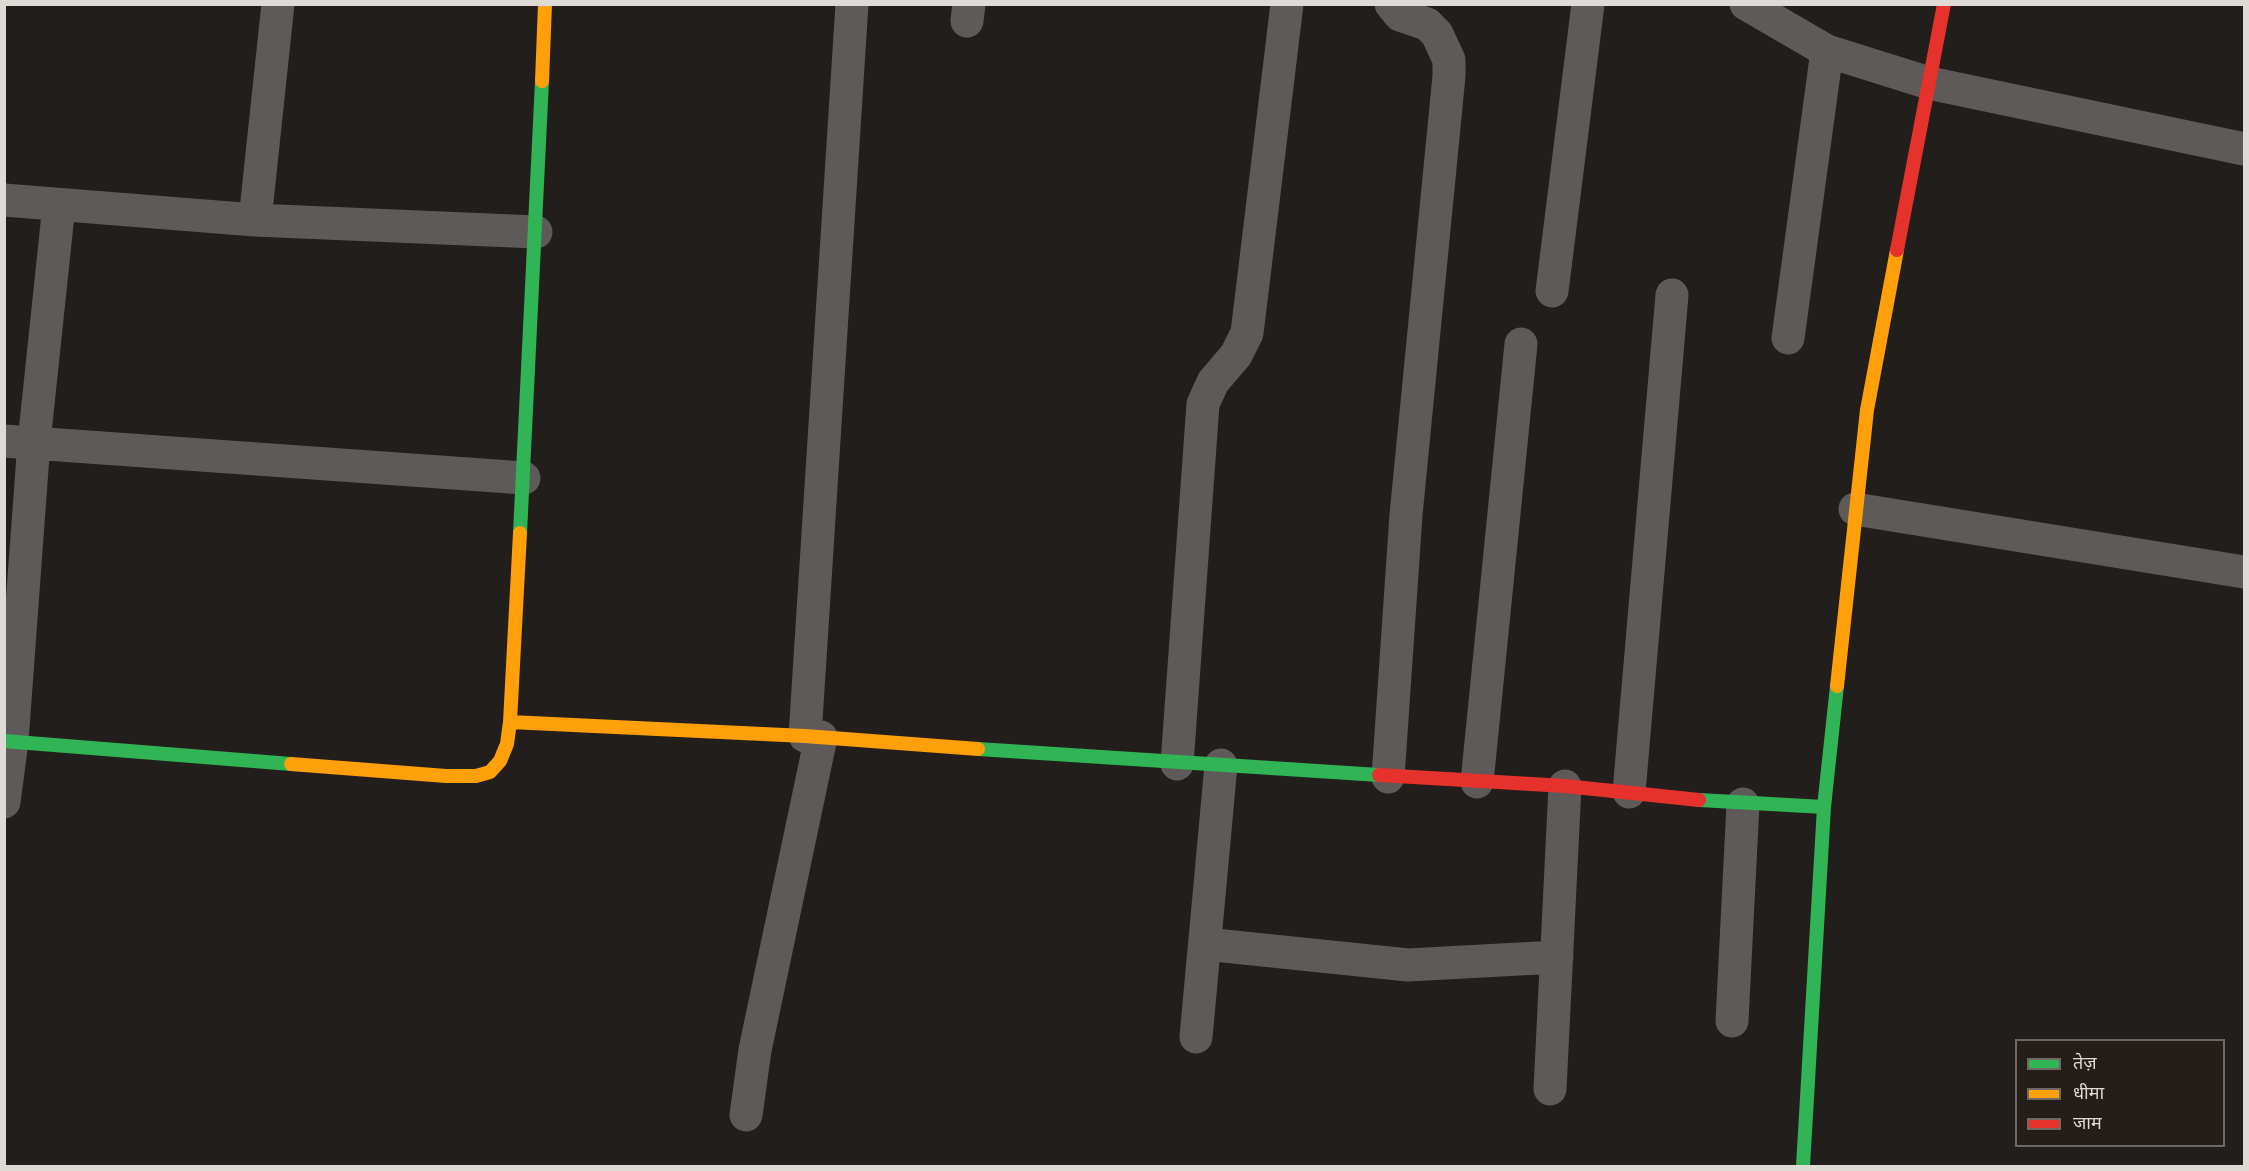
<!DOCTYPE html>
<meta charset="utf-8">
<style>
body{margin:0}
#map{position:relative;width:2249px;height:1171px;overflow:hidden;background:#221e1b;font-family:Montserrat,"Noto Sans Devanagari",sans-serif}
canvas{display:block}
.frame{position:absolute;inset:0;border:6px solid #dedad6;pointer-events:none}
.legend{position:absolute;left:2015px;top:1039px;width:210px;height:108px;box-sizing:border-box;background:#251e18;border:2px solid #6f6964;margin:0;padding:8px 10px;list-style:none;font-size:18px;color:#dedad6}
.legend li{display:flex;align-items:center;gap:12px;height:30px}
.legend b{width:30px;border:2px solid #6f6964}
</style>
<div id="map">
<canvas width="2249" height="1171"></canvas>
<div class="frame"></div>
<ul class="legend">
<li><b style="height:8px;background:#30b455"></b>तेज़</li>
<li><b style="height:8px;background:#ff9f0a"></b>धीमा</li>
<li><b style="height:8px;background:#e5322d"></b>जाम</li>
</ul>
</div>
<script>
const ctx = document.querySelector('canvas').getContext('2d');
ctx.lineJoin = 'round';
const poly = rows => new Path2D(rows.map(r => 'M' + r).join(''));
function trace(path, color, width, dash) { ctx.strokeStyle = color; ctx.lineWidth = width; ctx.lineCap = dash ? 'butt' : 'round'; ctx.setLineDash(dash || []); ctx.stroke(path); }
trace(poly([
 [1746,4,1827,51,1929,83,2244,149],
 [967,21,969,4],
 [4,200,255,220,536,232],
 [255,220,278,4],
 [1552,291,1588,4],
 [1788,338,1827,51],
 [4,441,524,478],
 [1855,509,2244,572],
 [805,736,852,4],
 [1177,764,1203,404,1213,382,1236,355,1247,333,1287,4],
 [1388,777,1406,515,1449,76,1449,60,1437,34,1427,24,1400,15,1391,4],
 [1477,782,1521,344],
 [1629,792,1672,295],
 [4,802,12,741,34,442,59,205],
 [1205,944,1408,965,1557,957],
 [1732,1021,1743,804],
 [1196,1037,1221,765],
 [1550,1089,1565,786],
 [746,1115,755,1050,821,737]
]), '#5d5a59', 33);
trace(poly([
 [520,533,542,81],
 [4,741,291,764],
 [978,749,1379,775],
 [1699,800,1824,807],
 [1803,1166,1824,807,1837,686]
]), '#30b455', 14);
trace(poly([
 [542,81,545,4],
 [1837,686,1867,410,1897,250],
 [510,722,805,736,978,749],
 [291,764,446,776,476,776,490,772,500,761,507,744,510,722,520,533]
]), '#ff9f0a', 14);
trace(poly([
 [1897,250,1944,4],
 [1379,775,1565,786,1699,800]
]), '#e5322d', 14);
</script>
